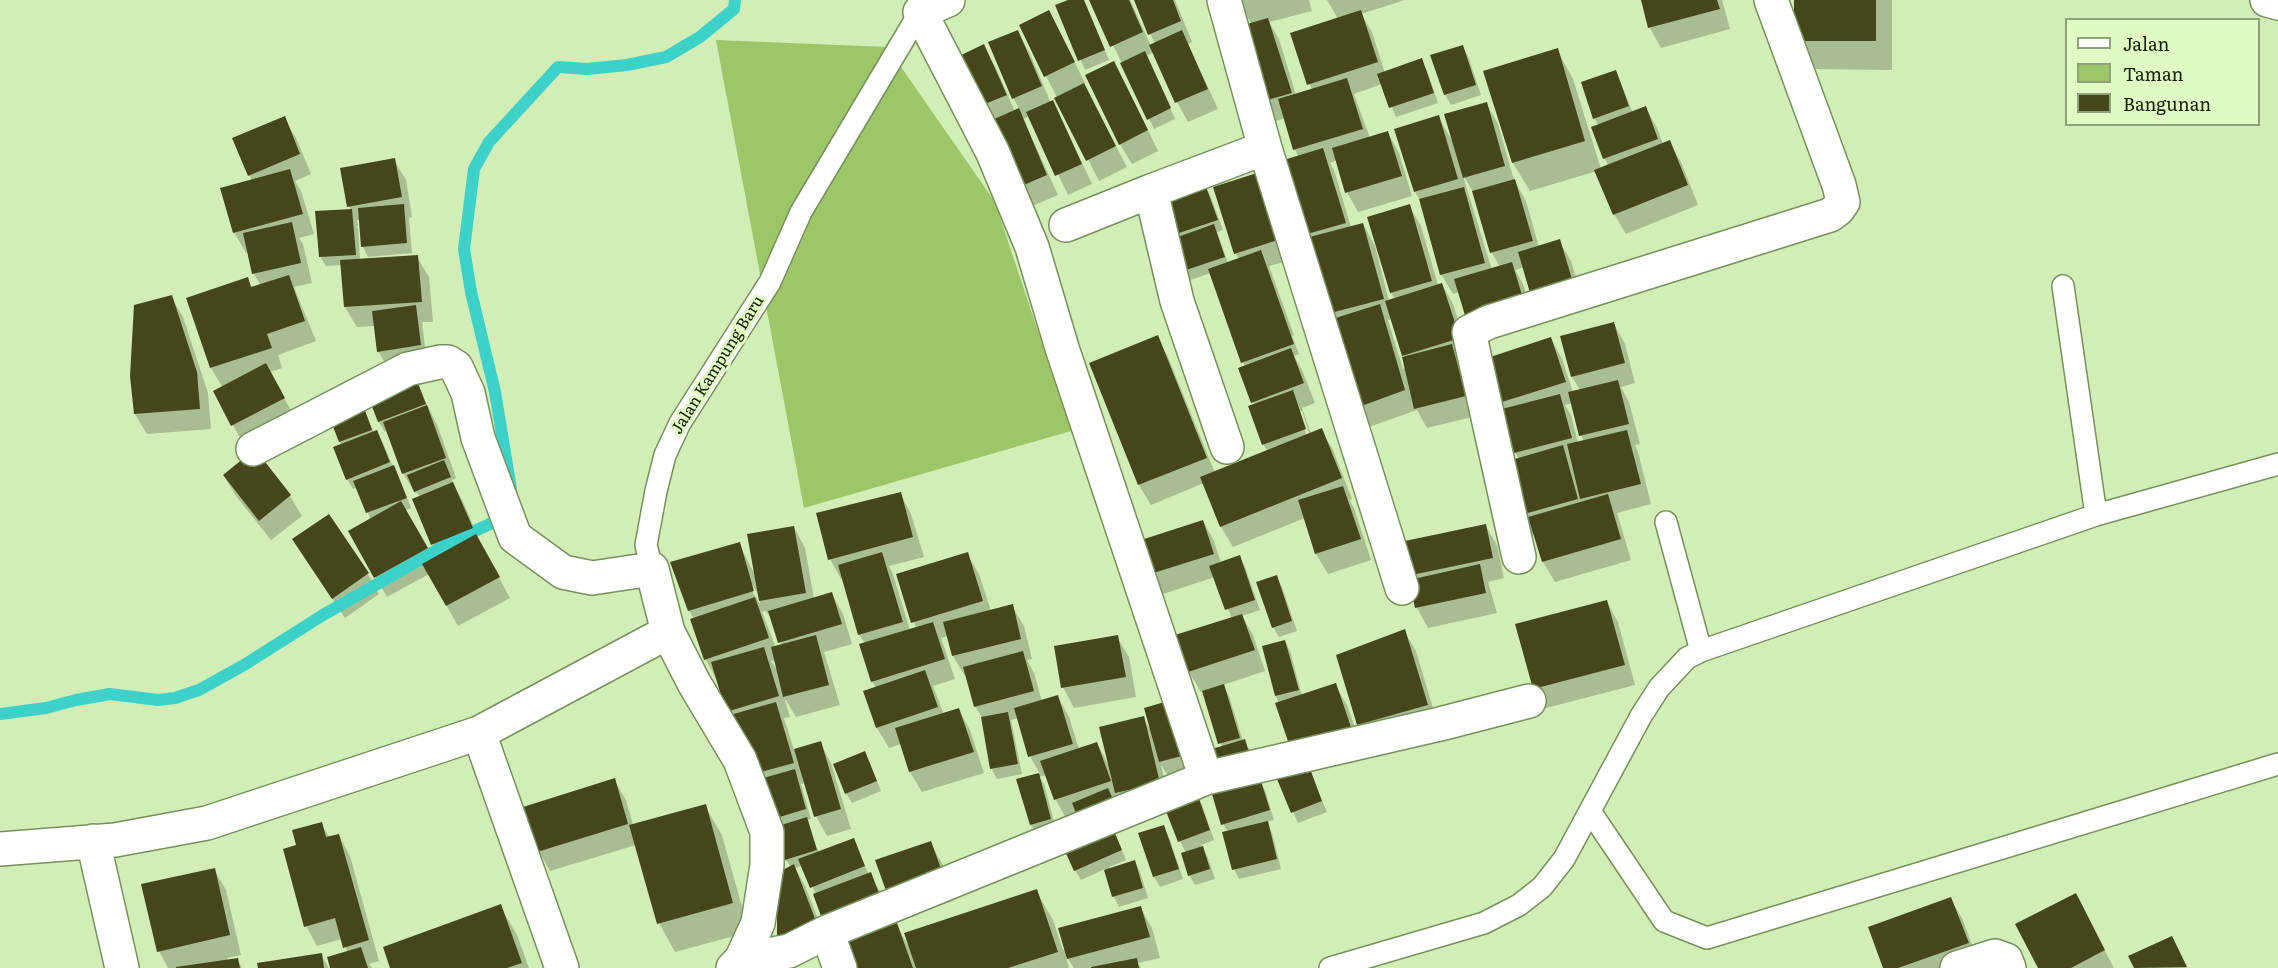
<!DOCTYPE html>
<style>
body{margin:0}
#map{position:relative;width:2278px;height:968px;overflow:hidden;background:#d2edb6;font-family:Literata,serif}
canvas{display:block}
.legend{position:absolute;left:2065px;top:18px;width:195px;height:108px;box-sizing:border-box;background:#dffac3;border:2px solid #8fa279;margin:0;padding:8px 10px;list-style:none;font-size:18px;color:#161f0a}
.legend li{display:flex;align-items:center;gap:12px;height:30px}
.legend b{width:30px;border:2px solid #8fa279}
</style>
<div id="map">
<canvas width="2278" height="968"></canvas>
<ul class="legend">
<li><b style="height:8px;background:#fff"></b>Jalan</li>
<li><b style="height:16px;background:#9cc668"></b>Taman</li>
<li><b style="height:16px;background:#46461c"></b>Bangunan</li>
</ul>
</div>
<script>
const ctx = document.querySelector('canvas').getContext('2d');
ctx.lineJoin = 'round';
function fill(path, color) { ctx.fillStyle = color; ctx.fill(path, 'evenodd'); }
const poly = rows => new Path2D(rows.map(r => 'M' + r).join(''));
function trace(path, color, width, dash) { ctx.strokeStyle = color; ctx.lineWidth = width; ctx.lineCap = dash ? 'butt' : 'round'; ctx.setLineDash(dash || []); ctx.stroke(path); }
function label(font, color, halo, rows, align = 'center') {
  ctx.font = font + ' Literata,serif'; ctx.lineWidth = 6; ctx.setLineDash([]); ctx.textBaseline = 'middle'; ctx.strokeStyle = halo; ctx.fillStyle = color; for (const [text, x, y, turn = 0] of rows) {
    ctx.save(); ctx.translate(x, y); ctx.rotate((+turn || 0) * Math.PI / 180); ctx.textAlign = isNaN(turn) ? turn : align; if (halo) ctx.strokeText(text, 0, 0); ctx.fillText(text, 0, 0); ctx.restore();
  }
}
fill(poly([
 [716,40,887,47,995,202,1071,431,804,508]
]), '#9cc668');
fill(poly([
 [1072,0,1083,0,1109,60,1085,70,1057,6],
 [1091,0,1130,0,1151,46,1155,44,1136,0,1175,0,1192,42,1188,44,1218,109,1188,122,1177,102,1154,52,1146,56,1175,119,1154,129],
 [1239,0,1309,0,1312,11,1269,22,1279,39,1296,95,1312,90,1292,34,1338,19,1327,0,1405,0,1361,14,1372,32,1385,73,1421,60,1427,70,1438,103,1396,117,1382,84,1354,94,1370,138,1388,133,1399,153,1412,196,1358,212,1347,192,1337,160,1330,163,1334,170,1351,227,1363,224,1375,246,1389,301,1395,299,1391,293,1409,206,1421,226,1438,285,1442,284,1453,304,1470,358,1476,416,1427,428,1417,410,1369,427,1305,241,1299,157,1295,150,1285,118,1270,123,1251,24],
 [1392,319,1405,358,1406,368,1403,369,1388,320],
 [1642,0,1722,0,1730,29,1661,48,1650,28],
 [1795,0,1892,0,1892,70,1812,69,1795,40],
 [1049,12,1085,83,1083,84,1127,167,1099,181,1021,26],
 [1017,31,1029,52,1051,103,1063,122,1092,184,1068,195,1030,116,1023,119,1058,195,1025,209,985,125,983,46,995,66,1015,112,1020,110,1013,98],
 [1462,46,1468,56,1481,95,1451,105,1445,95,1432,56],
 [1557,50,1573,79,1601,169,1609,166,1604,158,1599,126,1594,118,1616,71,1633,113,1646,108,1657,128,1663,144,1669,142,1681,162,1698,205,1626,234,1614,214,1597,171,1530,191,1513,163],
 [1125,83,1158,151,1132,164,1120,144],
 [1486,103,1498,124,1514,180,1526,201,1539,247,1559,241,1571,261,1586,310,1546,322,1534,302,1524,267,1515,270,1523,284,1535,325,1480,341,1460,292,1453,294,1441,274,1422,203,1415,192,1438,117,1453,142],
 [1462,173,1474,194,1492,253,1500,267,1492,270],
 [284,118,296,138,311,174,295,181,301,191,314,234,299,238,303,244,312,283,294,287,316,341,278,355,282,368,270,372,295,418,244,445,233,425,223,388,211,368,247,279,253,289,261,286,254,274,249,252,246,253,234,232,252,181,234,139],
 [394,160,406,180,412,217,409,218,412,253,368,257,363,247,360,220,357,220,358,226,356,226,358,228,360,260,417,257,429,277,433,322,422,322,426,355,384,361,378,351,375,326,357,327,345,307,342,265,326,266,320,256,351,210,349,206],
 [1260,174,1292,260,1269,266,1294,335,1292,336,1299,354,1294,356,1302,370,1315,403,1302,408,1311,434,1321,430,1333,450,1352,499,1349,500,1354,508,1371,560,1328,574,1316,554,1305,518,1233,547,1221,527,1204,483,1151,505,1139,485,1091,364,1157,337,1168,357,1215,473,1268,452,1263,444,1245,367,1211,273,1190,280,1184,270,1177,234,1205,186,1210,195,1223,230,1217,232,1228,263,1239,259,1235,253],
 [1299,411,1302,411,1310,436,1307,437],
 [171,297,183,317,208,393,211,429,147,434,135,414,132,376],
 [1614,324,1625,344,1635,383,1621,387,1629,402,1640,444,1635,445,1638,452,1651,504,1617,513,1631,560,1555,582,1543,562,1535,534,1530,536,1518,516,1519,459,1515,452,1507,424,1490,406,1551,339,1562,359,1573,392,1580,390,1572,377],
 [1573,403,1581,435,1584,442,1578,443,1571,415,1565,405],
 [415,380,438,427,456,478,452,480,455,487,464,504,483,549,510,598,458,626,429,574,387,597,350,532,371,520,357,487,353,489,347,479,340,441,360,401,374,432,376,431,382,441,393,467,399,477,411,508,405,511,433,560,440,556,433,544,420,497,417,493,415,493,403,473,387,431,385,432,379,422,368,392],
 [224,476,290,496,302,516,271,540,236,496],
 [900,493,911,514,924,557,889,566,893,574,910,630,916,628,898,575,967,554,979,574,991,611,1012,606,1024,626,1032,659,1027,660,1034,673,1042,702,1058,697,1069,717,1079,749,1097,743,1108,764,1143,718,1151,731,1204,773,1172,782,1161,765,1171,805,1196,795,1202,805,1214,840,1201,845,1208,858,1215,879,1195,885,1189,875,1186,853,1180,841,1166,805,1114,831,1126,860,1109,867,1110,869,1135,862,1140,872,1148,898,1119,907,1114,897,1105,869,1081,880,1075,870,1067,820,1056,800,1047,775,1039,777,1044,784,1056,829,1037,835,1031,825,1018,780,1040,774,1030,756,1018,718,1011,720,1022,774,997,779,992,769,983,719,975,706,967,675,965,676,953,656,948,636,941,638,955,679,933,686,944,715,959,710,970,730,984,773,922,792,910,772,901,744,889,748,877,728,865,692,876,688,872,681,865,644,859,634,843,579,841,579,830,559],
 [1203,521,1214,541,1221,563,1239,557,1245,567,1260,610,1242,616,1253,635,1265,671,1223,685,1229,696,1243,741,1250,750,1256,769,1222,747,1204,691,1201,692,1189,672,1177,636,1232,619,1215,577,1160,595,1148,575],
 [1485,525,1497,545,1504,578,1488,582,1497,613,1428,628,1417,608,1409,576],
 [794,527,805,548,814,599,832,594,843,614,852,644,824,652,840,705,796,717,784,697,790,717,784,718,794,750,820,743,831,763,851,829,827,836,816,816,806,783,801,784,811,819,806,820,819,853,853,840,869,875,882,894,894,926,896,925,909,947,1036,891,1053,920,1063,950,1140,907,1152,928,1160,958,1138,963,1141,968,1074,968,1066,956,1069,968,849,968,803,866,795,868,805,886,830,949,790,960,791,867,786,860,777,828,727,712,717,680,706,660,692,620,694,619,689,610,739,544,753,571,755,571],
 [752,584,760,598,760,604,749,586],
 [766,611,772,620,782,646,776,648,762,612],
 [775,660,778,672,771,661],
 [294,540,368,574,379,594,345,618],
 [1276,577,1282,587,1297,631,1279,637,1273,627],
 [1607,602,1618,622,1635,685,1546,708,1534,688],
 [1404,631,1416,651,1438,725,1370,744,1358,724],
 [1117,637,1129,657,1136,697,1074,708,1063,687],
 [1285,641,1290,651,1302,696,1335,685,1347,705,1363,750,1308,768,1327,812,1298,823,1279,780,1304,770,1276,696],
 [865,753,881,791,852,803,846,793],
 [614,780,626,800,633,825,705,806,722,835,749,932,675,952,659,923,636,845,550,871,539,851],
 [1259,780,1265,790,1274,820,1266,822,1272,833,1281,869,1239,879,1234,869,1228,832,1223,824],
 [321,824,330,838,339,835,350,856,379,961,369,964,372,968,332,968,348,953,342,939,317,946,306,926,298,847],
 [1163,827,1169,837,1183,879,1160,887,1154,877,1140,834],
 [930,843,942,863,955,900,902,918],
 [214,870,226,890,241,955,227,958,228,961,237,959,242,968,168,968,159,951],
 [1950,898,1962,918,1979,963,1965,968,1885,968],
 [500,906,517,935,529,968,392,968],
 [2086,915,2114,968,2040,968],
 [2172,937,2187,968,2135,968,2130,957],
 [321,955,329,968,260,968]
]), '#0003');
trace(poly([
 [511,489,495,392,471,292,464,249,474,169,489,142,558,67,587,69,627,65,666,57,700,37,734,9,735,0],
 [0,714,46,708,76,700,110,694,158,700,175,698,199,690,244,665,323,615,449,543,507,516]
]), '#3dd2c9', 12);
fill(poly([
 [1068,0,1084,0,1105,50,1078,61,1055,5],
 [1089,0,1129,0,1143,32,1110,47],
 [1134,0,1173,0,1181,21,1148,35],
 [1641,0,1717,0,1720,9,1648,28],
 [1794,0,1876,0,1876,41,1794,41],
 [1049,10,1075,62,1044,77,1019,25],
 [1361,10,1378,62,1307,85,1290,33],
 [1268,18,1292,93,1257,103,1233,28],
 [1018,30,1042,86,1012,99,988,42],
 [1182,30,1208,89,1175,103,1149,45],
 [984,44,1007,95,975,108,951,60],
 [1463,45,1476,85,1444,95,1430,55],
 [1558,48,1585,141,1512,163,1483,71],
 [1145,51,1171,108,1147,120,1120,63],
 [1422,58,1434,93,1389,108,1377,74],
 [1114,61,1148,130,1119,145,1085,75],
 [1616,70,1629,106,1593,119,1581,82],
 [1347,78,1363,129,1293,150,1278,99],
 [1084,83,1116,146,1086,161,1054,98],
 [1053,100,1082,164,1055,176,1026,112],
 [1487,102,1505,166,1463,178,1444,114],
 [1646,106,1658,139,1603,159,1591,127],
 [1019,108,1047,175,1012,190,983,124],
 [1439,115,1458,179,1414,192,1394,129],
 [285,116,300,154,248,176,232,138],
 [1388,131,1402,176,1345,193,1332,148],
 [1670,140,1688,185,1613,215,1594,170],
 [1323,148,1346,223,1300,236,1277,162],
 [395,158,402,197,347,207,340,168],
 [290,169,303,214,233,233,220,188],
 [1260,172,1281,239,1234,254,1213,187],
 [1515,179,1533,241,1490,253,1472,191],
 [1205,184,1218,220,1176,234,1163,198],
 [1464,187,1485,263,1440,275,1419,199],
 [404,204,407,243,361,247,358,208],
 [1410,204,1432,281,1390,293,1367,217],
 [352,209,356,255,319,257,315,211],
 [292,222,301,263,252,274,243,233],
 [1363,223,1384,299,1323,315,1302,239],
 [1214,224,1225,257,1183,271,1172,239],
 [1560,239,1575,289,1533,303,1518,252],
 [1261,250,1294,344,1241,363,1208,269],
 [418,255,422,302,344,307,340,260],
 [1512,262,1525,305,1467,322,1454,279],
 [289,275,305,321,267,334,272,348,210,368,186,298,248,277,251,287],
 [1442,283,1460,338,1402,356,1385,301],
 [172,295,197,372,200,409,134,414,130,376,134,305],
 [1380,304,1405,390,1356,408,1326,321],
 [416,305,421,345,377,352,372,311],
 [1614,322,1625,363,1571,377,1560,336],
 [1158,335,1207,458,1138,485,1089,363],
 [1551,337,1566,382,1489,406,1475,362],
 [1452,344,1466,396,1414,409,1402,357],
 [1291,348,1304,383,1251,403,1238,368],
 [266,363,285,398,231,426,213,391],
 [416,378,426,404,378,422,366,391],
 [1618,380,1629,424,1579,436,1568,392],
 [1293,390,1306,429,1262,445,1248,406],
 [1560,394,1572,438,1514,453,1502,409],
 [361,399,372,430,339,442,327,411],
 [427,405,446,458,402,474,383,422],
 [1322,428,1342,478,1220,527,1200,477],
 [377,430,390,462,346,480,333,447],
 [1627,430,1641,484,1580,499,1567,444],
 [1563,445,1578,499,1517,516,1501,463],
 [255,449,291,495,259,521,223,475],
 [444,460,451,477,414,492,407,475],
 [394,465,407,498,366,513,353,481],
 [453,482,473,528,431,545,412,499],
 [1343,486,1361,539,1315,554,1298,500],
 [901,492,913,537,828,560,816,513],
 [1608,494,1621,539,1542,562,1528,517],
 [401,501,428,548,374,578,348,531],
 [329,514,369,573,332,599,292,539],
 [1203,520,1214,554,1147,575,1135,542],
 [1486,524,1493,558,1407,576,1400,542],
 [794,526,806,593,759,601,747,534],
 [476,534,500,577,446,606,422,564],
 [740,542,754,591,688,611,670,562],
 [882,552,903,622,858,635,838,565],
 [968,552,983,601,911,623,896,574],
 [1240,555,1255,600,1225,610,1209,566],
 [1480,564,1486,593,1415,608,1409,580],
 [1277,575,1292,621,1272,628,1256,582],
 [832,592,842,624,778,643,768,611],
 [755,597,769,638,704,660,690,619],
 [1607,600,1625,665,1533,689,1515,624],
 [1013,604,1021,639,952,656,943,622],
 [1242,614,1255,650,1188,672,1175,635],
 [933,622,945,659,871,682,859,644],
 [1405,629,1428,705,1357,725,1336,655],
 [816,635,829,685,783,697,771,647],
 [1118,635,1126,677,1061,688,1054,646],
 [1285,640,1299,690,1275,696,1262,646],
 [764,647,779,696,726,712,711,662],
 [1023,651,1034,691,974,707,963,667],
 [925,670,938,707,876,728,863,691],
 [1336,683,1352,730,1291,750,1275,703],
 [1224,684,1240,738,1218,744,1202,691],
 [1058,695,1073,744,1028,757,1014,708],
 [1178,698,1193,753,1159,762,1144,708],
 [776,702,794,763,757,773,730,715],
 [959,708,974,752,909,772,895,728],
 [1008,712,1018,764,990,769,981,717],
 [1144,716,1160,783,1115,793,1099,727],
 [1245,739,1251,759,1219,770,1212,749],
 [821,741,841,809,814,817,794,749],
 [1097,742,1111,781,1054,800,1040,761],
 [865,751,877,781,845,794,833,764],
 [1309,766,1322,801,1291,813,1277,779],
 [795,769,806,809,773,819,760,779],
 [1039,773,1051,819,1030,825,1016,779],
 [615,778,628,824,537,852,523,807],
 [1260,778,1270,810,1221,825,1212,794],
 [1108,788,1116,806,1079,821,1072,803],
 [1197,793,1210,830,1178,842,1164,806],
 [706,804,733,903,657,924,629,825],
 [807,817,817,850,785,860,775,827],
 [1109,819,1122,850,1074,871,1060,840],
 [1268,821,1277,859,1232,870,1222,832],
 [322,822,326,837,339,834,369,940,343,948,335,918,304,927,283,849,296,845,292,830],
 [1164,825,1179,869,1153,877,1138,833],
 [854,838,865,866,810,888,798,859],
 [931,841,945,880,889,899,875,860],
 [1203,846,1210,869,1188,876,1181,853],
 [1135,860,1143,888,1112,897,1104,870],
 [794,864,819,929,777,941,777,873],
 [215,868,230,935,157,952,141,884],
 [871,872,883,904,825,927,813,894],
 [1037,889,1058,952,1008,968,916,968,904,933],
 [2076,893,2105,950,2071,968,2038,968,2015,924],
 [1951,897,1969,943,1898,968,1883,968,1868,927],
 [501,904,522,963,507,968,390,968,383,947],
 [1141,906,1150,937,1067,959,1058,928],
 [897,923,913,968,847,968,839,945],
 [2172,936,2187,967,2134,968,2128,956],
 [361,947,368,968,330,968,327,957],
 [322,953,324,968,258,968,257,963],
 [238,958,240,968,176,968,176,967],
 [1137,958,1139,968,1091,968,1091,967]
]), '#46461c');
const service = poly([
 [2063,286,2096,515],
 [1666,522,1701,651],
 [652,569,646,545,656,491,665,455,680,423,770,282,801,212,920,12],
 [1590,811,1664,921,1707,938,2278,764],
 [1330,968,1484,923,1519,905,1542,887,1564,859,1641,716,1659,688,1687,658,1701,651,2096,515,2278,464]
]);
const minor = poly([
 [948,0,920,12,993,153,1032,247,1062,348,1206,778],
 [1224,0,1265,148,1402,588],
 [1066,225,1151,191],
 [1227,447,1177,301,1151,191,1265,148],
 [253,449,408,369,440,362,448,362,456,367,468,393,478,438,515,537,563,572,592,578,652,569,668,632,694,683,740,760,767,832,767,865,758,923,741,960,733,968],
 [1519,557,1469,332,1489,322,1830,215,1838,209,1843,202,1839,185,1771,0],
 [479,733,562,968],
 [93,841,122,968],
 [0,849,115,840,207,823,479,733,668,632],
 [827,932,840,968],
 [741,960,789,951,827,932,1206,778,1440,724,1529,701],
 [1957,968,1995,956,2006,960,2009,968]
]);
const secondary = poly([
 [2267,0,2278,3]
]);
trace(service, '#78905d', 24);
trace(minor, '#78905d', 36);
trace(secondary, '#78905d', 36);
trace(service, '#fff', 21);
trace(minor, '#fff', 33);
trace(secondary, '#fff', 33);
label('16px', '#161f0a', '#dffac3', [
 ["Jalan Kampung Baru",718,365,-58]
]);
</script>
